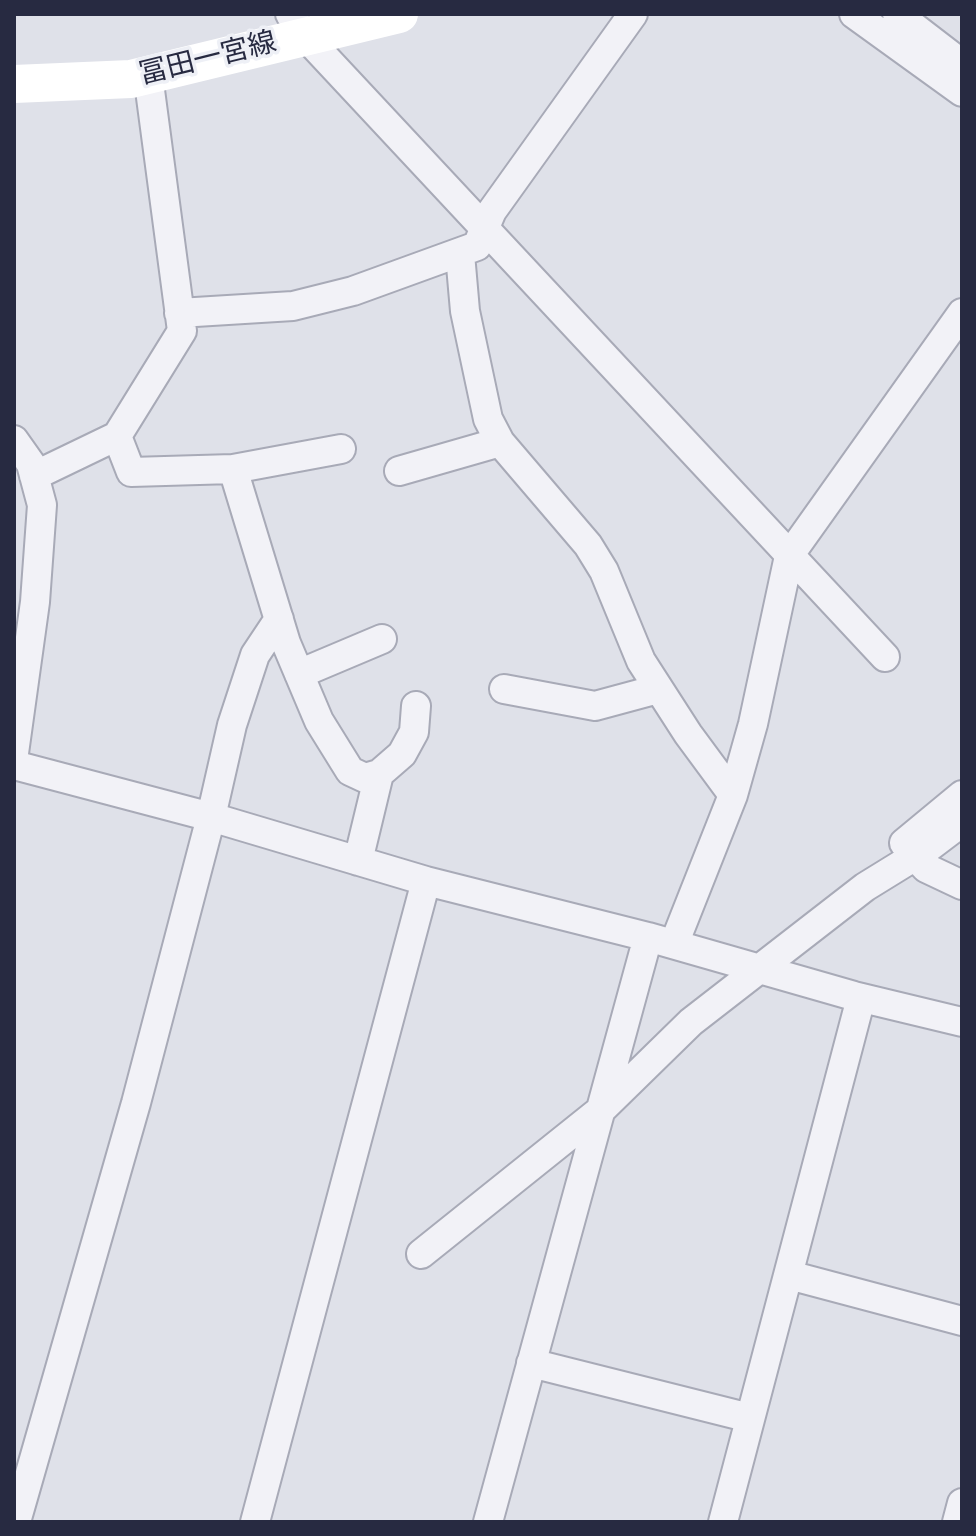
<!DOCTYPE html>
<meta charset="utf-8">
<style>
body{margin:0}
#map{position:relative;width:976px;height:1536px;overflow:hidden;background:#dfe1e9;font-family:Jost,sans-serif}
canvas{display:block}
.frame{position:absolute;inset:0;border:16px solid #272a41;pointer-events:none}
</style>
<div id="map">
<canvas width="976" height="1536"></canvas>
<div class="frame"></div>
</div>
<script>
const ctx = document.querySelector('canvas').getContext('2d');
ctx.lineJoin = 'round';
const poly = rows => new Path2D(rows.map(r => 'M' + r).join(''));
function trace(path, color, width, dash) { ctx.strokeStyle = color; ctx.lineWidth = width; ctx.lineCap = dash ? 'butt' : 'round'; ctx.setLineDash(dash || []); ctx.stroke(path); }
function label(font, color, halo, rows, align = 'center') {
  ctx.font = font + ' Jost,"Noto Sans JP",sans-serif'; ctx.lineWidth = 7; ctx.setLineDash([]); ctx.textBaseline = 'middle'; ctx.strokeStyle = halo; ctx.fillStyle = color; for (const [text, x, y, turn = 0] of rows) {
    ctx.save(); ctx.translate(x, y); ctx.rotate((+turn || 0) * Math.PI / 180); ctx.textAlign = isNaN(turn) ? turn : align; if (halo) ctx.strokeText(text, 0, 0); ctx.fillText(text, 0, 0); ctx.restore();
  }
}
const street = poly([
 [290,14,305,36,885,657],
 [854,14,962,92],
 [897,14,962,64],
 [460,254,465,311,488,419,500,442,588,545,604,571,641,661,688,734,733,795],
 [179,313,293,306,353,291,477,246,492,211,633,14],
 [117,436,131,472,233,469,286,643,319,721,350,771,365,778,379,774],
 [14,440,31,464,42,505,35,602,14,753],
 [233,469,341,449],
 [399,471,500,442],
 [34,476,117,436,182,331,148,75],
 [299,674,382,639],
 [504,689,595,706,658,689],
 [14,765,211,817,426,881,648,937,854,996,962,1022],
 [904,843,962,795],
 [915,856,926,868,962,885],
 [358,861,379,774,402,754,414,732,416,706],
 [674,944,733,795,753,724,789,556,962,313],
 [421,1254,602,1109,691,1022,865,887,925,850,962,822],
 [789,1275,962,1321],
 [531,1363,750,1418],
 [16,1522,136,1103,211,817,232,725,255,655,279,619],
 [255,1522,426,881],
 [488,1522,648,937],
 [723,1522,861,998],
 [957,1522,962,1503]
]);
trace(street, '#a8aab7', 32);
trace(street, '#f2f2f7', 28);
trace(poly([
 [14,84,131,79,399,14]
]), '#fff', 38);
label('28px', '#272a41', '#eef0f6', [
 ["冨田一宮線",208,60,-14]
]);
</script>
